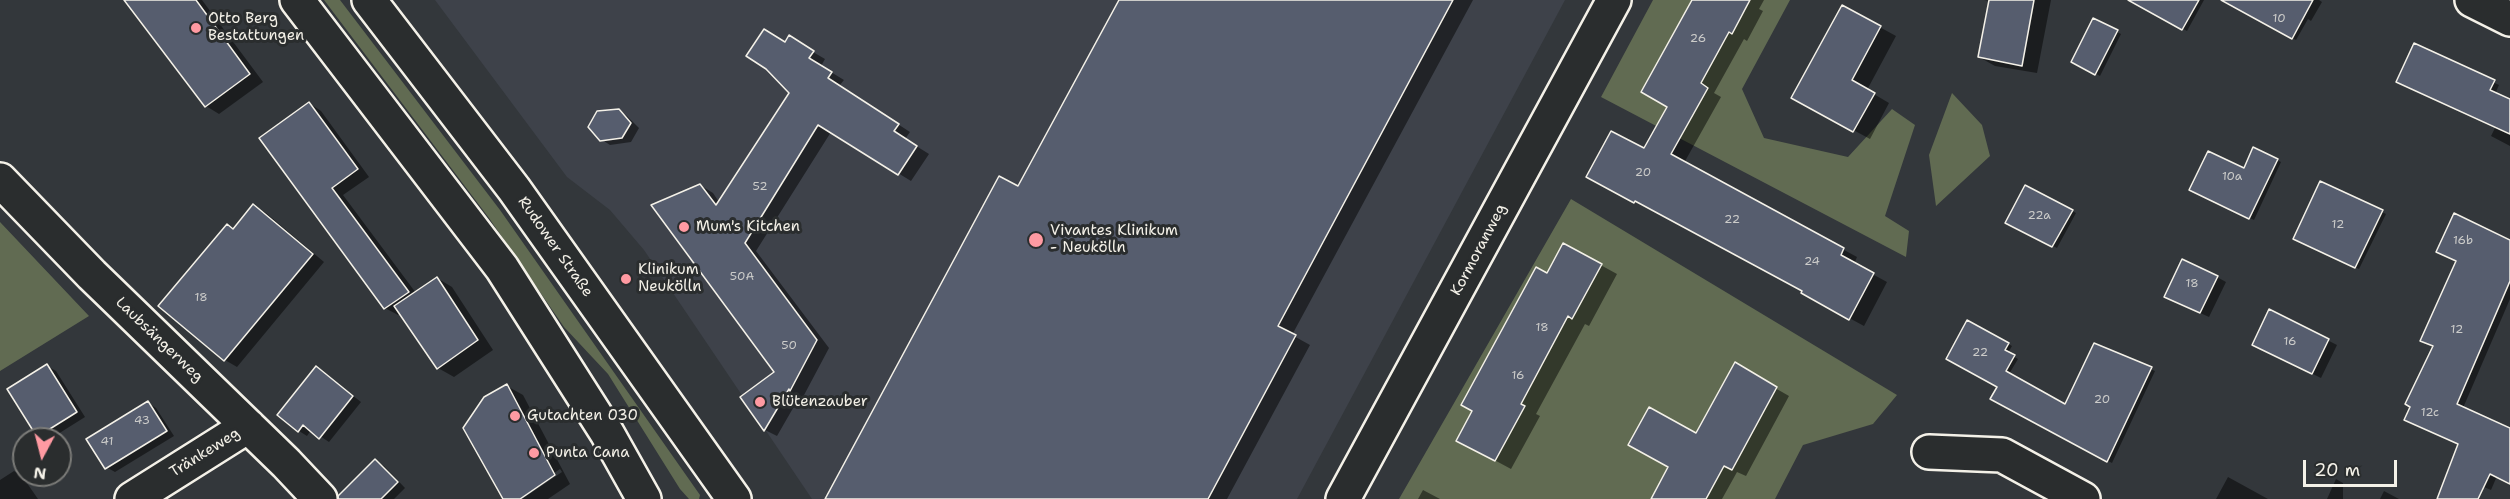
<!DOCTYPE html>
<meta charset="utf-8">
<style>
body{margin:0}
#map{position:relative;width:2510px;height:499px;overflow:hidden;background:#33373b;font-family:"Shantell Sans",sans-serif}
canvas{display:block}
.north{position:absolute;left:12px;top:427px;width:60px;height:60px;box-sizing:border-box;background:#2a2d2e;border:2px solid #7b7b78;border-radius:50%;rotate:187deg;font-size:16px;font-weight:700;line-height:24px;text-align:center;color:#f4f1e8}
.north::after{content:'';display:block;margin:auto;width:21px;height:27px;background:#ff9aa2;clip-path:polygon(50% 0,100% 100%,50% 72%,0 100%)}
.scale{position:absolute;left:2303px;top:460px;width:94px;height:27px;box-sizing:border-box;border:3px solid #f4f1e8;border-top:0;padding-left:8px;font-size:18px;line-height:21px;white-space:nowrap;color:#f4f1e8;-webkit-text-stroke:4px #2a2d2e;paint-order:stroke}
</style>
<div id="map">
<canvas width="2510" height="499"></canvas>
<div class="north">N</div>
<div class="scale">20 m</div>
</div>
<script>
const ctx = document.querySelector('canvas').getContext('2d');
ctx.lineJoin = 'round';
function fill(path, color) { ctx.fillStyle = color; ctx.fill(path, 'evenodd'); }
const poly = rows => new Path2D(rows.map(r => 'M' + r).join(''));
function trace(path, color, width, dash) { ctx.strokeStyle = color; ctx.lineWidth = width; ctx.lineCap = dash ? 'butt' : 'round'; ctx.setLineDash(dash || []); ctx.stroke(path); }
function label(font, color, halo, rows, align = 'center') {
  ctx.font = font + ' "Shantell Sans",sans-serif'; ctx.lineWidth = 6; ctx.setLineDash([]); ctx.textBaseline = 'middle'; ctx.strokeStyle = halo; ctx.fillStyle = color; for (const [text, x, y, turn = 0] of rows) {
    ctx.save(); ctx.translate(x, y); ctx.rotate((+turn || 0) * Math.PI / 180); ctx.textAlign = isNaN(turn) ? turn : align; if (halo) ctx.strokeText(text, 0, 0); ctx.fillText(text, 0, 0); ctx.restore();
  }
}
fill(poly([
 [435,0,1565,0,1297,499,812,499,644,250,610,210,567,177]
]), '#3e424a');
fill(poly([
 [324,0,340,0,500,210,700,495,699,499,689,499,680,489,608,374,564,327,489,218],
 [1653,0,1790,0,1742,89,1764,138,1848,157,1892,109,1915,125,1885,216,1909,231,1906,257,1601,97],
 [1952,93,1982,125,1990,156,1936,206,1929,155],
 [1571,199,1897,395,1873,424,1803,445,1775,499,1399,499],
 [0,222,89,316,0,371]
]), '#616b52');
fill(poly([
 [125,0,202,0,263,82,219,114,206,106],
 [1121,0,1473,0,1292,335,1310,345,1227,499,826,499,1019,188],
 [1694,0,1764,0,1759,9,1763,11,1747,41,1744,39,1714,93,1721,97,1684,163,1857,257,1854,264,1887,282,1864,326,1803,293,1804,291,1588,176,1644,150,1669,106],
 [1984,0,2051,0,2037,73,1995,66,1979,57,1990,1],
 [2144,0,2204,0,2187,31,2141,5],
 [2254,0,2319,0,2322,2,2311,21,2308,19,2296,40,2247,12],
 [1843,7,1896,36,1867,90,1889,103,1870,139,1809,106],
 [2094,20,2121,34,2100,76,2073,61],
 [789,38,825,59,821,66,844,80,839,86,910,132,905,139,929,154,911,181,831,132,756,251,829,348,803,397,800,396,777,436,765,430,742,398,776,372,700,185,713,193,719,202,791,93,785,43],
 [2414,45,2499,85,2495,94,2510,101,2510,146,2491,136,2496,126],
 [309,103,321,111,369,177,343,195,416,293,437,278,452,287,493,350,454,377,438,368,401,313,398,315,385,308,261,138],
 [619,110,627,116,639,128,631,142,610,145,601,139],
 [2277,160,2281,162,2254,220,2195,192],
 [2026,187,2076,213,2057,248,2007,223],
 [254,206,266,213,324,262,237,367,225,360,234,230],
 [2382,212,2386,214,2359,269,2299,240],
 [2510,242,2510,299,2463,408,2510,429,2510,483,2497,476,2491,490,2455,475,2460,444,2412,423],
 [1564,245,1617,274,1589,326,1585,324,1536,414,1540,416,1511,469,1474,449],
 [2217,277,2226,282,2209,317,2174,301],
 [2270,311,2337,345,2321,378,2262,349],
 [1968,322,2012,346,2008,353,2018,359,2009,374,2065,406,2095,345,2155,371,2112,463,1992,399,1999,386],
 [1735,365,1789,396,1746,476,1737,472,1722,499,1653,499,1697,435],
 [47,366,56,371,85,417,50,439,43,439,38,436],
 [317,368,361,402,329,442,311,430,307,436,299,431],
 [507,386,523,395,570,484,548,499,522,499,562,472,560,469,517,499,505,499],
 [148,403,156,408,174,436,115,472,106,467],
 [375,461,384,466,405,488,394,499,358,499],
 [14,471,22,476,38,499,0,499,0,480],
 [2228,477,2268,499,2216,499],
 [2336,479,2343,483,2343,499,2327,499],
 [1423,490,1440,499,1418,499],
 [2384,491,2399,499,2380,499]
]), '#0007');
const building = poly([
 [124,0,196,0,250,74,205,107,124,0],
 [1119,0,1453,0,1278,326,1296,335,1208,499,825,499,999,176,1018,186,1119,0],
 [1692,0,1750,0,1732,34,1729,32,1701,83,1708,88,1671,154,1844,248,1841,255,1874,273,1849,320,1801,293,1802,291,1635,201,1634,203,1586,177,1611,131,1644,148,1667,107,1641,92,1692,0],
 [1989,0,2034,0,2022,66,1978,57,1989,0],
 [2128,0,2199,0,2182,30,2128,0],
 [2221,0,2313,0,2292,39,2221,0],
 [1842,5,1881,26,1852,80,1875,93,1853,132,1791,98,1842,5],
 [2093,18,2118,30,2095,75,2071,62,2093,18],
 [764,29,785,42,789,35,814,51,809,58,832,72,828,78,899,124,894,131,917,146,898,175,818,125,745,243,817,340,790,391,789,389,764,431,740,397,774,372,651,205,700,184,716,205,789,93,766,69,746,56,764,29],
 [2414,43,2495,80,2490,90,2510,99,2510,134,2396,82,2414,43],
 [309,102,358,169,332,188,409,292,384,309,259,138,309,102],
 [619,109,631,123,622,138,600,141,588,127,597,111,619,109],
 [2253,147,2278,159,2249,219,2189,190,2208,151,2244,168,2253,147],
 [2320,181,2383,210,2355,268,2293,239,2320,181],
 [2025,185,2073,210,2052,247,2005,223,2025,185],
 [253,204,313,254,224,361,158,306,227,224,233,229,253,204],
 [2454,213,2510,240,2510,281,2457,404,2510,428,2510,484,2490,474,2478,499,2437,499,2458,444,2404,420,2410,407,2405,404,2433,346,2420,341,2456,261,2436,252,2454,213],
 [1563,243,1602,264,1572,319,1568,316,1521,404,1525,406,1495,461,1456,441,1472,411,1461,405,1536,267,1547,273,1563,243],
 [2182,259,2218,276,2200,313,2164,297,2182,259],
 [437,277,478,340,437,369,394,306,437,277],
 [2269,309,2329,339,2312,374,2252,345,2269,309],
 [1967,320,2009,343,2005,350,2015,355,2006,371,2065,404,2094,343,2152,367,2107,462,1990,399,1997,387,1946,359,1967,320],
 [1735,362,1777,387,1732,470,1724,466,1706,499,1651,499,1668,467,1628,445,1649,407,1696,433,1735,362],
 [47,364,77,412,37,437,7,389,47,364],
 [316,366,353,396,319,439,303,425,298,432,277,415,316,366],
 [507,384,555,475,520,499,503,499,463,428,484,397,507,384],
 [148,401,167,431,105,469,86,439,148,401],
 [375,459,398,482,381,499,338,499,338,496,375,459]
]);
fill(building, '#565d6e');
trace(building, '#f4f1e8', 1.5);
const street = poly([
 [2472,0,2510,19],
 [0,180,92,275,286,463,320,499],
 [1929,452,2002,455,2083,499],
 [132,499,248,426],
 [1343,499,1614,0]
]);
const secondary = poly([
 [297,0,502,268,607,433,644,499],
 [369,0,514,189,734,499]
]);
trace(street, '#f4f1e8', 38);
trace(secondary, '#f4f1e8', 38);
trace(street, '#2a2d2e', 33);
trace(secondary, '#2a2d2e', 33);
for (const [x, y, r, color] of [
 [196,28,6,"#ff9aa2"],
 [684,227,6,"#ff9aa2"],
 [1036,240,8,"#ff9aa2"],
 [626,279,6,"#ff9aa2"],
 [760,402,6,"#ff9aa2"],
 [515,416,6,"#ff9aa2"],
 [534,453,6,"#ff9aa2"]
]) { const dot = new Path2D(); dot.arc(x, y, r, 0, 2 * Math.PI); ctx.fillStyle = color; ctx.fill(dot); trace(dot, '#2a2d2e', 2); }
label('12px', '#ccccca', null, [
 ["10",2279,19],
 ["26",1698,39],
 ["20",1643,173],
 ["10a",2232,177],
 ["52",760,187],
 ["22a",2039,216],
 ["22",1732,220],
 ["12",2338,225],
 ["16b",2463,241],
 ["24",1812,262],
 ["50A",742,277],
 ["18",2192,284],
 ["18",201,298],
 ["18",1542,328],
 ["12",2457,330],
 ["16",2290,342],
 ["50",789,346],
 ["22",1980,353],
 ["16",1518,376],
 ["20",2102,400],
 ["12c",2430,413],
 ["43",142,421],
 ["41",107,442]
]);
label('15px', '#f4f1e8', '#2a2d2e', [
 ["Otto Berg",208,19],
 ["Bestattungen",208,36],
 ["Mum's Kitchen",696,227],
 ["Vivantes Klinikum",1050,231],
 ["- Neukölln",1050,248],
 ["Klinikum",638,270],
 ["Neukölln",638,287],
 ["Blütenzauber",772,402],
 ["Gutachten 030",527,416],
 ["Punta Cana",546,453]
], 'left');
label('15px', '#f4f1e8', '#2a2d2e', [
 ["Rudower Straße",555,247,55],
 ["Kormoranweg",1479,250,-62],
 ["Laubsängerweg",159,340,44],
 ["Tränkeweg",205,453,-32]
]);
</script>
